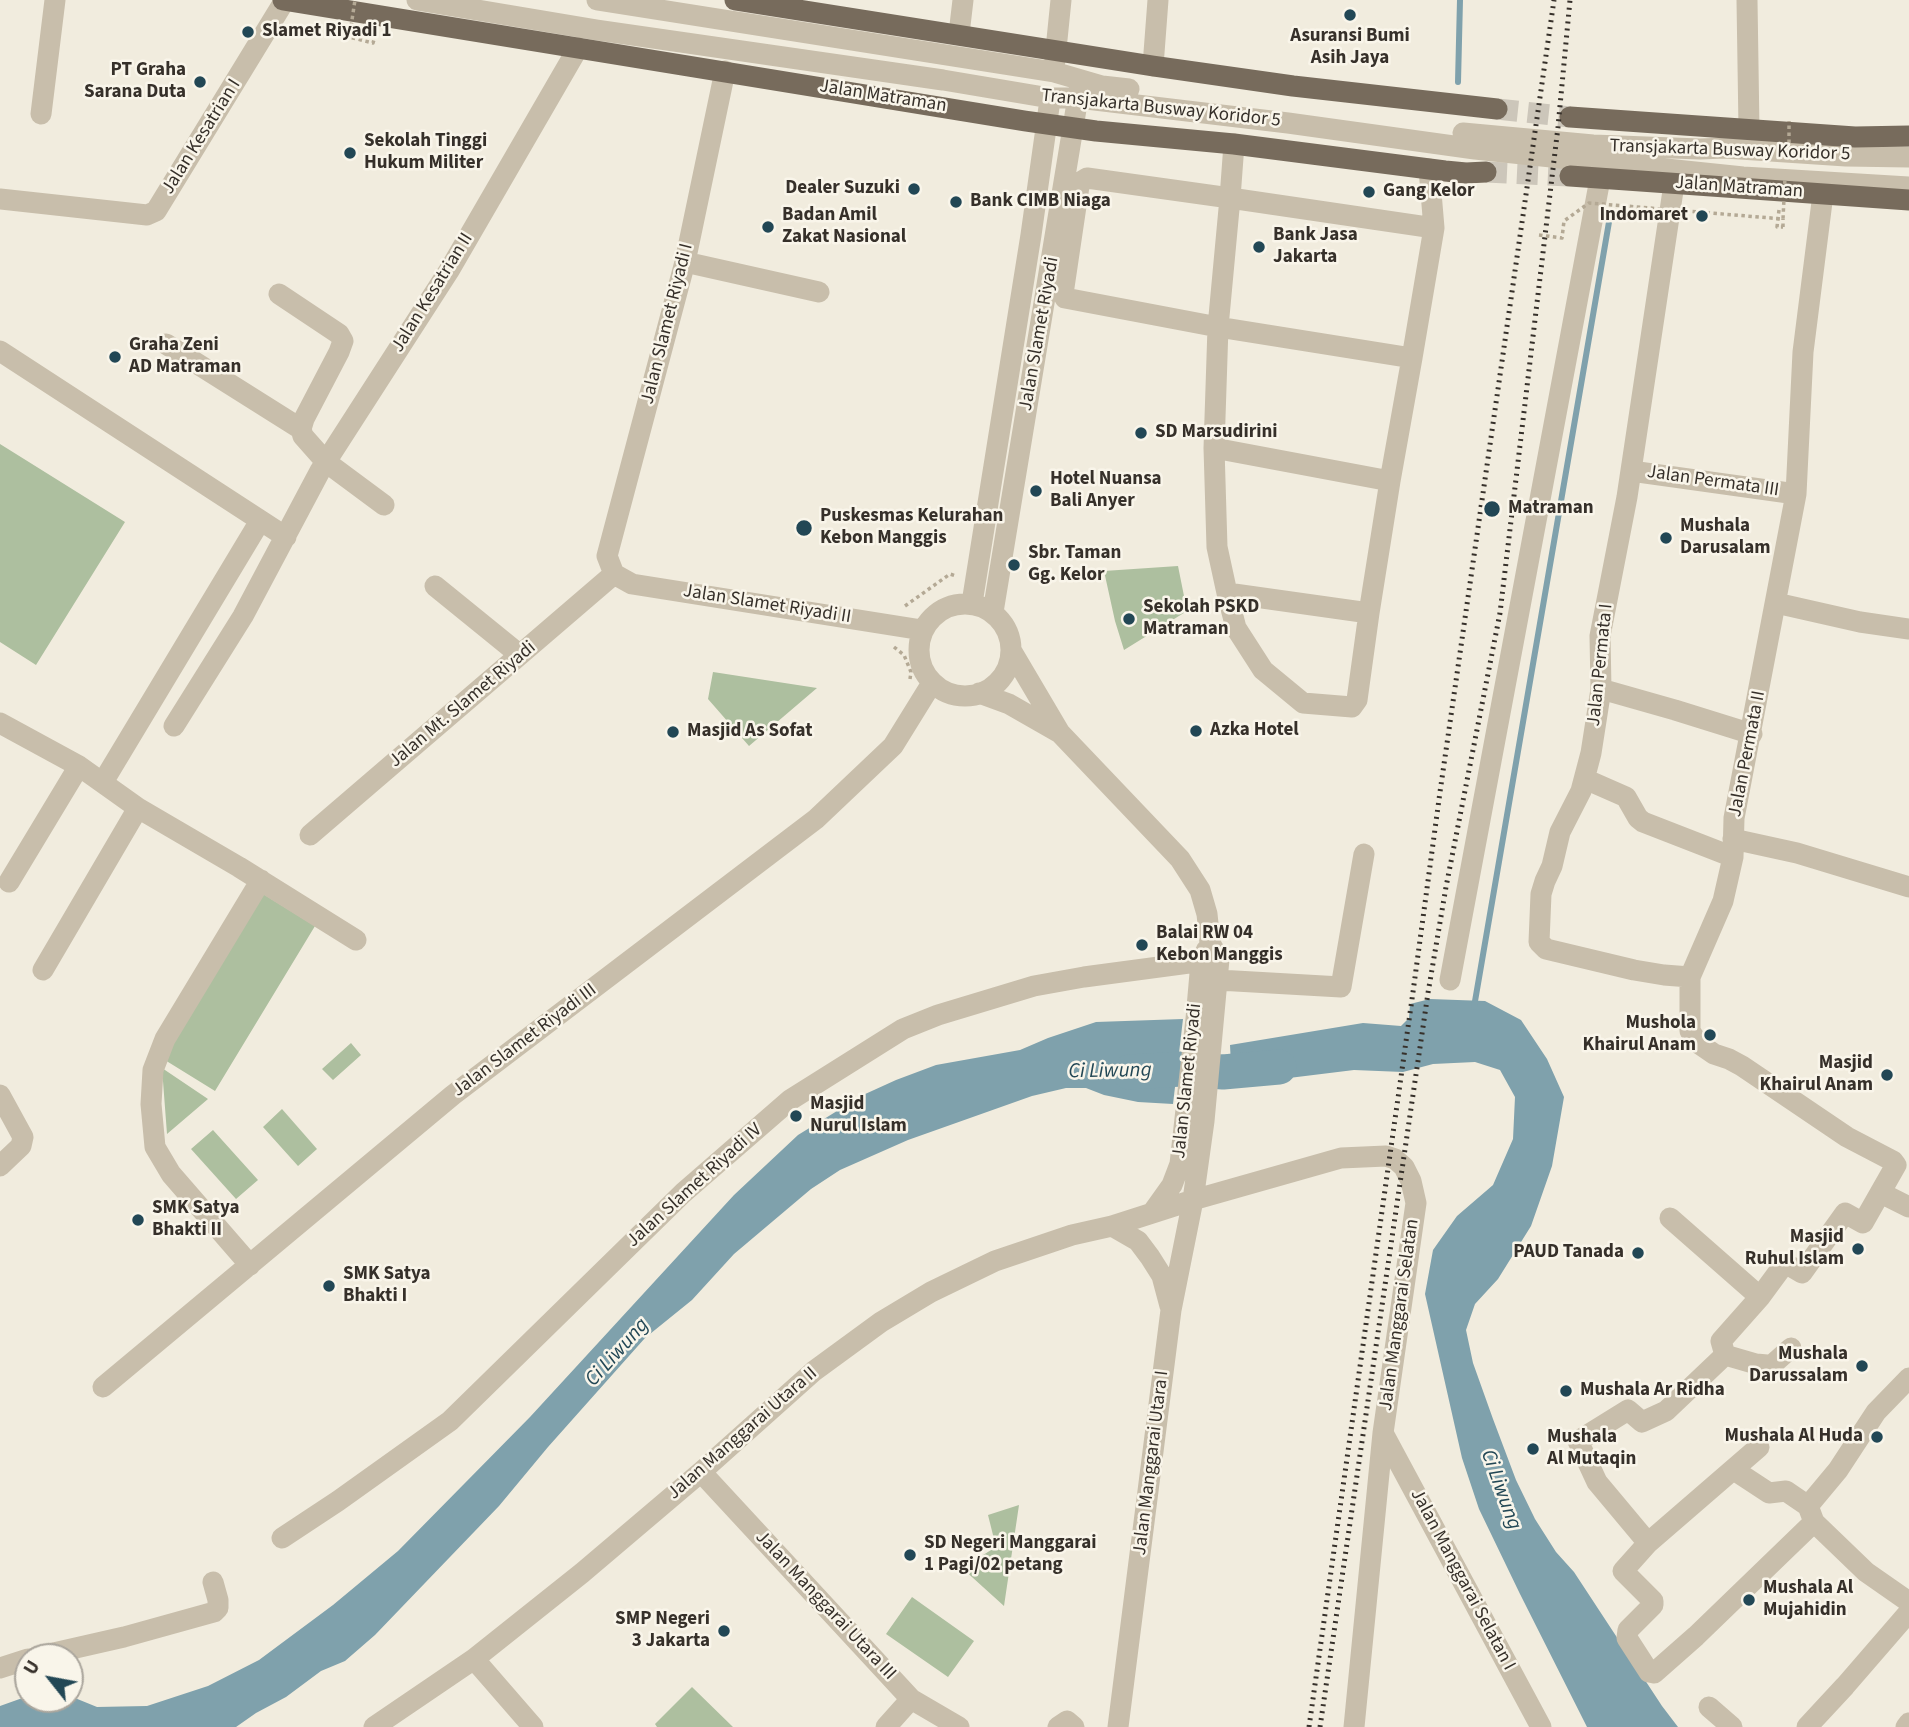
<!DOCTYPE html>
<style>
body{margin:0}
#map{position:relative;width:1909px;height:1727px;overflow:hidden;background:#f1ecde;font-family:"Source Sans 3",sans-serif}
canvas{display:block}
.north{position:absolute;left:14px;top:1643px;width:70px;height:70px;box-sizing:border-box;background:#f9f5ea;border:2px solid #aba69d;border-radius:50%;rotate:301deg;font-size:19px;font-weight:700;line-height:28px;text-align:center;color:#36302a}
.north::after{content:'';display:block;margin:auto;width:24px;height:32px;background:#224755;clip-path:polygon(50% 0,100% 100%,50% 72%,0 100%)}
</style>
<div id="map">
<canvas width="1909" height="1727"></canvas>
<div class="north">U</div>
</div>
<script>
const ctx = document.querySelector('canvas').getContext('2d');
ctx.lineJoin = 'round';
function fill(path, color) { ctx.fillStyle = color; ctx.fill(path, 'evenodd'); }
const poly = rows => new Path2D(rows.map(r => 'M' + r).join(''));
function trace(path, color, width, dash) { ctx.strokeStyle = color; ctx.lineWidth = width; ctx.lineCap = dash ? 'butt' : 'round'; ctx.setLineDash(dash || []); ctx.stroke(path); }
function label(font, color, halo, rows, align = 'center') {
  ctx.font = font + ' "Source Sans 3",sans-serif'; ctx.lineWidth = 5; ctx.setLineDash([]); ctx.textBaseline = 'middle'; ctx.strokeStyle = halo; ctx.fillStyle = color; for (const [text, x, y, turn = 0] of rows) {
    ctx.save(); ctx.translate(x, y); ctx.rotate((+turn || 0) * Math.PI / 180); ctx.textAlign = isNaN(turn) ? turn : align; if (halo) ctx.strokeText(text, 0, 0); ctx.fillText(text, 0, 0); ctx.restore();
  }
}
fill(poly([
 [0,444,125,522,36,665,0,642],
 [1178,566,1187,611,1124,650,1115,621,1104,571],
 [713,672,817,688,749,746,708,699],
 [260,892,315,926,215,1091,160,1057],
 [351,1043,361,1055,333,1080,322,1069],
 [162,1068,208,1099,167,1134],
 [282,1109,317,1149,298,1166,263,1127],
 [213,1130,258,1180,236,1199,191,1149],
 [1019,1505,1004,1606,962,1568,996,1547,988,1515],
 [912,1597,974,1641,948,1677,886,1634],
 [692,1687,733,1727,657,1727,655,1724]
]), '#adbf9f');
fill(poly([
 [1430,999,1485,1001,1521,1020,1547,1059,1564,1097,1552,1166,1531,1226,1498,1279,1475,1304,1466,1330,1473,1363,1493,1419,1516,1480,1535,1519,1556,1552,1574,1572,1662,1706,1678,1727,1587,1727,1520,1594,1479,1509,1462,1458,1425,1294,1433,1250,1457,1216,1493,1185,1513,1139,1515,1097,1500,1070,1475,1062,1433,1064,1403,1072,1354,1070,1232,1085,1230,1045,1363,1023,1401,1026,1409,1018,1410,1004],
 [1183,1019,1173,1104,1138,1102,1104,1095,1086,1088,1066,1088,1032,1096,908,1140,840,1170,811,1189,734,1254,692,1300,645,1338,548,1447,499,1506,375,1635,345,1661,321,1671,286,1697,256,1713,236,1727,0,1727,0,1706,28,1696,28,1699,70,1699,70,1696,97,1707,147,1706,208,1686,259,1660,333,1605,398,1551,530,1417,734,1195,798,1135,863,1095,896,1080,936,1065,1020,1050,1048,1038,1096,1022]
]), '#7fa1ac');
trace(poly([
 [1458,82,1460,0],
 [1474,1007,1609,222]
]), '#7fa1ac', 6);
trace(poly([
 [1129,1072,1182,1069,1223,1072,1279,1067]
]), '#7fa1ac', 35);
trace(poly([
 [1497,109,1570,117],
 [1486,172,1570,176]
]), '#ccc6ba', 21, [21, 10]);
trace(poly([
 [350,33,349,37,373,43,376,33],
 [1779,210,1777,227,1783,227],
 [1783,227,1783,219],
 [905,606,950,574,956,576],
 [894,647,904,655,911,672,910,679]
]), '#b4a995', 3.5, [3.5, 3.5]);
trace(poly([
 [417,0,597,30,943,80,1050,98,1078,98,1288,123,1475,149,1618,164,1743,177,1909,187],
 [597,0,1054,72,1102,86,1129,89],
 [1747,0,1749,129],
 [959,34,963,0],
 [1153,66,1158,0],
 [1054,69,1061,0],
 [41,114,55,0],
 [1463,133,1593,145,1700,149,1725,148,1846,156,1909,157],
 [1234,144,1230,198,1434,228],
 [1087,178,1230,198,1218,327,1065,298,1063,294,1079,186,1082,181,1087,178],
 [1674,184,1627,497,1600,636,1601,689,1591,753,1581,791,1560,832,1552,866,1545,881,1541,894,1539,942,1546,949,1634,970,1664,975,1690,977],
 [1823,194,1803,352,1796,494,1734,818,1733,857,1723,901,1690,977,1690,1031,1698,1043,1714,1054,1729,1059,1742,1066,1847,1137,1893,1161,1896,1165,1863,1223,1845,1213,1802,1273,1785,1263,1760,1297,1721,1341,1725,1355,1666,1411,1642,1422,1628,1410,1578,1441,1597,1482,1648,1543,1623,1571,1653,1601,1653,1605,1628,1630,1627,1638,1649,1672,1654,1673,1696,1636,1814,1522,1808,1506,1838,1470,1876,1412,1909,1378],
 [0,199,147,215,156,211,285,0],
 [685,262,819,292],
 [279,294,339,334,343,341,339,352,304,419,301,429,303,436,326,462,384,505],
 [166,344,301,429],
 [0,351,286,537],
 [1412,358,1218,327,1214,448,1217,547,1227,593,1236,628,1263,670,1303,703,1352,707,1357,700,1369,613,1390,481,1412,358,1434,228,1429,169],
 [1214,448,1390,481],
 [1631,471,1796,494],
 [614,574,607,556,685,262,725,71],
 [614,574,632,584,922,630],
 [435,586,520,655],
 [1227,593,1369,613],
 [972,603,1031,235,1049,107],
 [1776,603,1860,622,1909,629],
 '919 650a46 46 0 1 1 92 0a46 46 0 1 1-92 0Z',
 [993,612,1080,85],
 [1011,650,1060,733,1180,859,1200,890,1207,914,1210,943,1219,959,1204,1121,1193,1200,1171,1310,1118,1727],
 [1601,689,1675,710,1752,734],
 [979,693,1009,704,1058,732],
 [0,723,79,766,138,808,239,867,356,940],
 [174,726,243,616,320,471,450,269,578,48],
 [1585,779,1626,797,1638,818,1643,822,1733,857],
 [103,782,260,521],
 [310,835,614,574],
 [1733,839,1797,853,1909,887],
 [9,882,79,766],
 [43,970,138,808],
 [1218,980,1341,987,1364,854],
 [1450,980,1600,179],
 [0,1095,23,1137,21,1146,0,1166],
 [1881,1193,1909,1207],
 [1152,1213,1172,1185,1180,1164,1196,1019,1201,962,1207,949],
 [1670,1218,1760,1297],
 [1112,1226,1138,1241,1150,1257,1162,1276,1170,1306],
 [250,1265,171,1174,155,1147,151,1104,153,1070,165,1039,261,880],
 [1725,1355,1756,1364,1767,1365,1773,1364,1791,1348],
 [103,1387,453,1095,816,819,893,746,932,683],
 [1383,1433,1541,1727],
 [1734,1470,1769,1493,1786,1491,1808,1506],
 [701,1472,911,1699,959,1727],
 [1814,1522,1866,1572,1909,1602],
 [282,1538,338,1501,450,1421,683,1193,790,1100,903,1029,938,1015,1034,986,1084,977,1219,959],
 [1648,1543,1759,1447],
 [36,1657,124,1637,214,1612,218,1608,218,1600,213,1582],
 [474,1659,533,1727],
 [0,1668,28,1659],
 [1709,1707,1732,1727],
 [374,1727,474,1659,582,1573,701,1472,814,1371,881,1322,931,1292,995,1261,1072,1235,1112,1226,1193,1200,1341,1158,1386,1156,1395,1159,1404,1167,1411,1181,1416,1203,1383,1433,1354,1727],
 [886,1727,911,1699],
 [1058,1727,1067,1721,1074,1727],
 [1807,1727,1845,1686,1909,1612],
 [1906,1727,1909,1723]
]), '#c8beab', 21);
trace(poly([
 [283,0,1025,121,1096,131,1234,144,1445,171,1466,173,1486,172],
 [735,0,1153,66,1293,86,1497,109],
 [1570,117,1855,137,1909,136],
 [1570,176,1909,200]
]), '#776b5c', 21);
trace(poly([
 [1309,1727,1413,992,1440,792,1554,0],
 [1320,1727,1428,993,1446,887,1500,613,1558,127,1570,0]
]), '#36302a', 5, [2, 5]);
trace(poly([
 [350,33,355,0],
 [1789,157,1789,121],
 [1539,235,1562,238,1564,221,1589,203,1783,219,1785,177]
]), '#b4a995', 3.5, [3.5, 3.5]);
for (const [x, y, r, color] of [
 [1350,15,7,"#224755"],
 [248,32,7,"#224755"],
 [200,82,7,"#224755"],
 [350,153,7,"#224755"],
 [914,189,7,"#224755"],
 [1369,192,7,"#224755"],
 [956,202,7,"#224755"],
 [1702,216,7,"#224755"],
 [768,227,7,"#224755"],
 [1259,247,7,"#224755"],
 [115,357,7,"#224755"],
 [1141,433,7,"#224755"],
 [1036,491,7,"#224755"],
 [1492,509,9,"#224755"],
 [804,528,9,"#224755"],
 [1666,538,7,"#224755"],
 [1014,565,7,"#224755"],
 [1129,619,7,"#224755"],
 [1196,731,7,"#224755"],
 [673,732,7,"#224755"],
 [1142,945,7,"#224755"],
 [1710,1035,7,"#224755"],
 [1887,1075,7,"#224755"],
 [796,1116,7,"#224755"],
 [138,1220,7,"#224755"],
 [1858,1249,7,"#224755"],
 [1638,1253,7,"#224755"],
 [329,1286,7,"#224755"],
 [1862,1366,7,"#224755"],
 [1566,1391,7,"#224755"],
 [1877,1437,7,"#224755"],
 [1533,1449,7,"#224755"],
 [910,1555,7,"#224755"],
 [1749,1600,7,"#224755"],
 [724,1631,7,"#224755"]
]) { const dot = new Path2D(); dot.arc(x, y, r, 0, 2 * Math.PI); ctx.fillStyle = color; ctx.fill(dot); trace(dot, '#f9f5ea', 2.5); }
label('bold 19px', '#36302a', '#f9f5ea', [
 ["Slamet Riyadi 1",262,32],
 ["Asuransi Bumi",1350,37,"center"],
 ["Asih Jaya",1350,59,"center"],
 ["PT Graha",186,71,"right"],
 ["Sarana Duta",186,93,"right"],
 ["Sekolah Tinggi",364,142],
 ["Hukum Militer",364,164],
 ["Dealer Suzuki",900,189,"right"],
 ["Gang Kelor",1383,192],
 ["Bank CIMB Niaga",970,202],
 ["Badan Amil",782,216],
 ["Zakat Nasional",782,238],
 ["Indomaret",1688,216,"right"],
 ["Bank Jasa",1273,236],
 ["Jakarta",1273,258],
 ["Graha Zeni",129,346],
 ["AD Matraman",129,368],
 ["SD Marsudirini",1155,433],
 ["Hotel Nuansa",1050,480],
 ["Bali Anyer",1050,502],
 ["Matraman",1508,509],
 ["Puskesmas Kelurahan",820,517],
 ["Kebon Manggis",820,539],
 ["Mushala",1680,527],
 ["Darusalam",1680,549],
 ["Sbr. Taman",1028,554],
 ["Gg. Kelor",1028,576],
 ["Sekolah PSKD",1143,608],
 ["Matraman",1143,630],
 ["Azka Hotel",1210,731],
 ["Masjid As Sofat",687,732],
 ["Balai RW 04",1156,934],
 ["Kebon Manggis",1156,956],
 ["Mushola",1696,1024,"right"],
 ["Khairul Anam",1696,1046,"right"],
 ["Masjid",1873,1064,"right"],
 ["Khairul Anam",1873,1086,"right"],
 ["Masjid",810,1105],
 ["Nurul Islam",810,1127],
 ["SMK Satya",152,1209],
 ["Bhakti II",152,1231],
 ["Masjid",1844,1238,"right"],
 ["Ruhul Islam",1844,1260,"right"],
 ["PAUD Tanada",1624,1253,"right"],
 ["SMK Satya",343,1275],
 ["Bhakti I",343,1297],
 ["Mushala",1848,1355,"right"],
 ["Darussalam",1848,1377,"right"],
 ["Mushala Ar Ridha",1580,1391],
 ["Mushala Al Huda",1863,1437,"right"],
 ["Mushala",1547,1438],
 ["Al Mutaqin",1547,1460],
 ["SD Negeri Manggarai",924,1544],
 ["1 Pagi/02 petang",924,1566],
 ["Mushala Al",1763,1589],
 ["Mujahidin",1763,1611],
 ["SMP Negeri",710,1620,"right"],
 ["3 Jakarta",710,1642,"right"]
], 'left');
label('19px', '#36302a', '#f9f5ea', [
 ["Jalan Matraman",883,97,9],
 ["Transjakarta Busway Koridor 5",1161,109,6],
 ["Jalan Kesatrian I",202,137,-58],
 ["Transjakarta Busway Koridor 5",1730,151,2],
 ["Jalan Matraman",1739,188,4],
 ["Jalan Kesatrian II",433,293,-58],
 ["Jalan Slamet Riyadi I",668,324,-76],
 ["Jalan Slamet Riyadi",1040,334,-80],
 ["Jalan Permata III",1713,482,8],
 ["Jalan Slamet Riyadi II",767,605,9],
 ["Jalan Permata I",1601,665,-84],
 ["Jalan Mt. Slamet Riyadi",463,705,-40],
 ["Jalan Permata II",1748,754,-79],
 ["Jalan Slamet Riyadi III",525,1041,-37],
 ["Jalan Slamet Riyadi",1188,1081,-84],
 ["Jalan Slamet Riyadi IV",695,1186,-42],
 ["Jalan Manggarai Selatan",1400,1315,-82],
 ["Jalan Manggarai Utara II",743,1434,-41],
 ["Jalan Manggarai Utara I",1152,1463,-83],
 ["Jalan Manggarai Selatan I",1462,1580,62],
 ["Jalan Manggarai Utara III",825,1606,47]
]);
label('italic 21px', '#224755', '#f9f5ea', [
 ["Ci Liwung",1110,1072,-1],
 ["Ci Liwung",618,1353,-48],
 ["Ci Liwung",1500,1490,70]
]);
</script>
